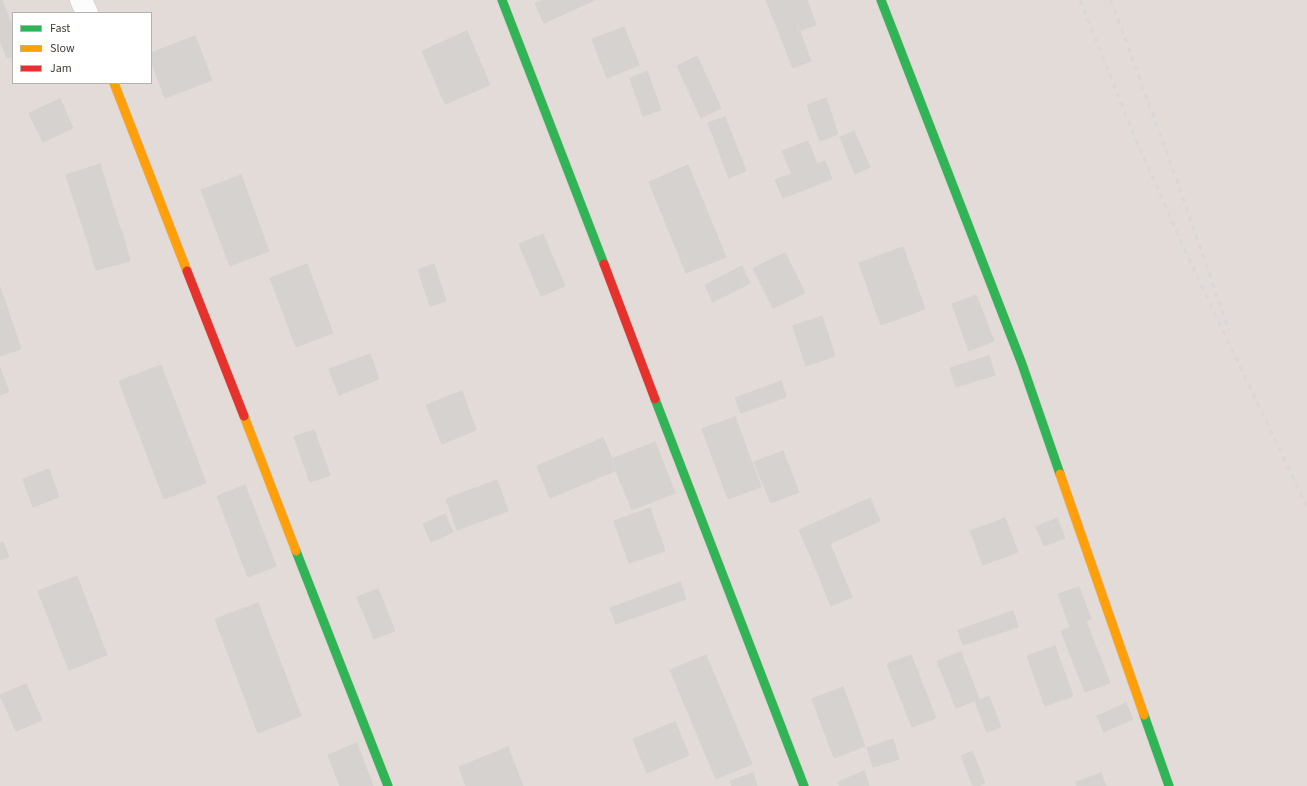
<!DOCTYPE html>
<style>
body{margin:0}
#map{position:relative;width:1307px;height:786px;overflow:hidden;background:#eeebe9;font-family:"Source Sans 3",sans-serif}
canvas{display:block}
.legend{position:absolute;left:12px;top:12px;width:140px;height:72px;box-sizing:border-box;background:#fff;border:1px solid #b4b1af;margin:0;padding:5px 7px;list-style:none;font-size:12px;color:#433b36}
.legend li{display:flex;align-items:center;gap:8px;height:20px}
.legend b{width:20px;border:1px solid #b4b1af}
</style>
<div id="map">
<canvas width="1307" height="786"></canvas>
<ul class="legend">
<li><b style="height:5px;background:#30b455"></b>Fast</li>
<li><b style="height:5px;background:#ff9f0a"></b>Slow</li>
<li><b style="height:5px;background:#e5322d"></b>Jam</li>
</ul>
</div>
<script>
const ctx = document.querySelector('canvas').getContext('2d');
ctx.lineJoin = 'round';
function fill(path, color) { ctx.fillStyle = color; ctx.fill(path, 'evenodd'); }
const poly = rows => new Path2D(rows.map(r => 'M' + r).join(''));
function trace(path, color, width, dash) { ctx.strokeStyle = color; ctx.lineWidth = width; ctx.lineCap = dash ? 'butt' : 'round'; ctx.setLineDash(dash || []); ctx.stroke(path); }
fill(poly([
 [0,0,1307,0,1307,786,0,786],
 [13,13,151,13,151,83,13,83]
]), '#e2dbd7');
const building = poly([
 [0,0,2,0,13,28,13,56,7,58,0,41,0,0],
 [543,0,595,0,544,23,535,3,543,0],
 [766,0,788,0,811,61,793,68,766,0],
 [787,0,807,0,816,25,798,31,787,0],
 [624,27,639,65,607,78,592,39,624,27],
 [467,31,490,85,445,104,422,51,467,31],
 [195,36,212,80,165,98,151,61,151,53,195,36],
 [697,56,721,108,701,118,677,66,697,56],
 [647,71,661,110,643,116,630,78,647,71],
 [826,98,838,134,820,141,807,105,826,98],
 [60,99,73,128,43,142,29,113,60,99],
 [725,117,746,171,729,178,708,123,725,117],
 [854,131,870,167,855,174,840,137,854,131],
 [808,141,817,164,792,174,782,151,808,141],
 [825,161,832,179,783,198,775,180,825,161],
 [100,164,120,229,87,240,66,175,100,164],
 [688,165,726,257,686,273,649,182,688,165],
 [241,175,269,251,230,266,201,190,241,175],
 [121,229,130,261,96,270,87,239,121,229],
 [543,234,565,286,541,296,519,244,543,234],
 [903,247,925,309,881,325,859,263,903,247],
 [785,253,805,293,773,308,753,268,785,253],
 [307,264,333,333,296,347,270,278,307,264],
 [434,264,446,301,430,306,418,270,434,264],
 [742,266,750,283,713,302,705,285,742,266],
 [0,287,21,349,0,356,0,287],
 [976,295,994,341,969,351,952,304,976,295],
 [822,316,835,356,806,366,793,326,822,316],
 [370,354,379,379,339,395,329,369,370,354],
 [989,356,995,375,956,387,950,368,989,356],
 [161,365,206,483,164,499,119,381,161,365],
 [0,368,9,392,0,395,0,368],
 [781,381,786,397,741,413,735,398,781,381],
 [462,391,476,430,442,444,426,405,462,391],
 [735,417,761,487,728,499,702,429,735,417],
 [314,430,330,475,310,482,294,437,314,430],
 [603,438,617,470,550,498,537,466,603,438],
 [655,442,675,493,632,510,611,459,655,442],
 [783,451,799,492,771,503,754,462,783,451],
 [49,469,59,497,33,507,23,479,49,469],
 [497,480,508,511,457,530,446,499,497,480],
 [245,485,276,566,248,577,217,496,245,485],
 [870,498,880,521,809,553,799,530,870,498],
 [650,508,665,551,629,563,614,521,650,508],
 [445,514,453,532,431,542,423,524,445,514],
 [1005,518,1018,552,983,565,970,531,1005,518],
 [1057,518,1065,538,1044,546,1036,527,1057,518],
 [3,542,9,557,0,560,0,543,3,542],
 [830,544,852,597,831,606,809,552,830,544],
 [77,576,107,655,69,670,38,591,77,576],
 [680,582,686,599,616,624,610,608,680,582],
 [1079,587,1091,619,1070,627,1058,594,1079,587],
 [378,589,395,631,374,639,357,597,378,589],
 [258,603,301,716,258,733,215,619,258,603],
 [1013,611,1018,627,963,645,958,630,1013,611],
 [1086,621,1110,683,1085,692,1061,631,1086,621],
 [1055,646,1073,696,1045,706,1027,656,1055,646],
 [961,652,979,699,956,708,937,661,961,652],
 [706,655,752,764,716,779,670,670,706,655],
 [911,655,936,718,912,727,887,664,911,655],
 [26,684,42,720,16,731,0,695,26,684],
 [843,687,865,746,834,758,812,699,843,687],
 [989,696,1001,727,987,732,975,702,989,696],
 [1126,703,1133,719,1104,732,1097,716,1126,703],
 [675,722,689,755,647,773,633,739,675,722],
 [893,739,899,759,873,767,867,748,893,739],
 [357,743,373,786,340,786,328,755,357,743],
 [508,747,523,786,466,786,459,767,508,747],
 [972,751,985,783,978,786,973,786,961,756,972,751],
 [864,771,869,786,840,786,838,782,864,771],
 [753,773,757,786,732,786,730,781,753,773],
 [1101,773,1106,786,1077,786,1076,782,1101,773]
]);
fill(building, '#d6d2d0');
trace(building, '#d6d2cf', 1);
const street = poly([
 [81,0,87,13]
]);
const fast = poly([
 [502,0,604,264],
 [881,0,1022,364,1060,474],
 [655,399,804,786],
 [296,551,388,786],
 [1144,715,1169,786]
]);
const slow = poly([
 [114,83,187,271],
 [244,416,296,551],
 [1060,474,1144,715]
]);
const jam = poly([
 [604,264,655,399],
 [187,271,244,416]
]);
trace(street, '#cbc7c5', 23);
trace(fast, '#cec7c2', 10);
trace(slow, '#cec7c2', 10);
trace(jam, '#cec7c2', 10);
trace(street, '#fcfcfc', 22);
trace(fast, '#30b455', 9);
trace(slow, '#ff9f0a', 9);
trace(jam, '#e5322d', 9);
trace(poly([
 [1080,0,1135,138,1187,255,1307,507],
 [1111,0,1180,189,1229,331]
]), '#d9d8d8', 3, [5, 5]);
</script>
